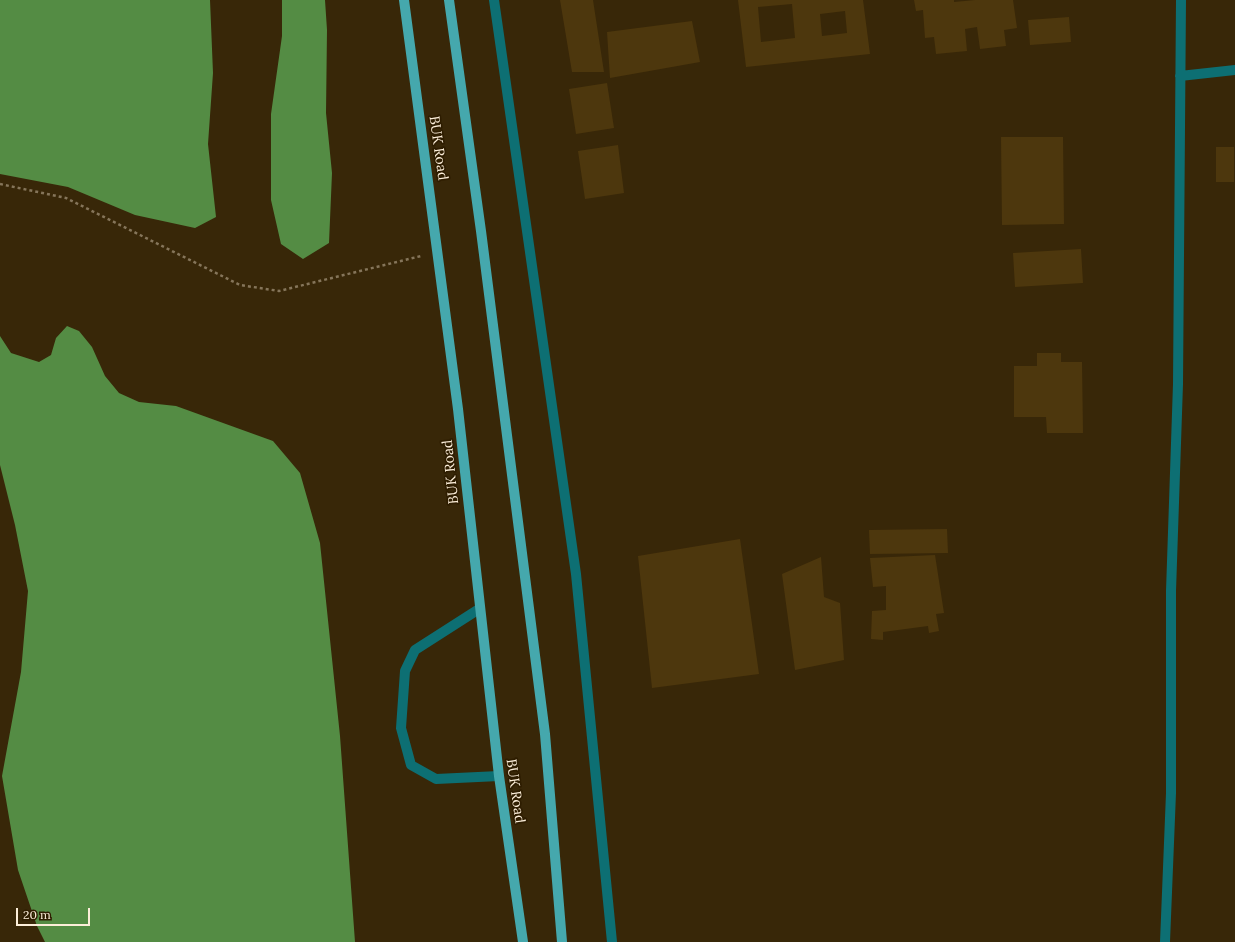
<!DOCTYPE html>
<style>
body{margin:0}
#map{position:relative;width:1235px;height:942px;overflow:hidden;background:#382708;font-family:Lora,serif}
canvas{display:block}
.scale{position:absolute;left:16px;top:908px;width:74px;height:18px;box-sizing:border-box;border:2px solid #fceed9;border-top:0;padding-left:5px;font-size:12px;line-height:14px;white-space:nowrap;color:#fceed9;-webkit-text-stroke:3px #2e1d00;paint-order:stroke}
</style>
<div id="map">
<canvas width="1235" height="942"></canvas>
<div class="scale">20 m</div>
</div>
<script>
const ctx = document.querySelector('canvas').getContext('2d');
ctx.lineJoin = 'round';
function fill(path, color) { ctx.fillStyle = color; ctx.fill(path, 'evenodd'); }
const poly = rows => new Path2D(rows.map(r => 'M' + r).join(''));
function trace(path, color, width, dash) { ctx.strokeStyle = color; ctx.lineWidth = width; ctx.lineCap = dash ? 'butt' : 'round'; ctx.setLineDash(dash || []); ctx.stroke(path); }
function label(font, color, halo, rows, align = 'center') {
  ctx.font = font + ' Lora,serif'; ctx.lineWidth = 3.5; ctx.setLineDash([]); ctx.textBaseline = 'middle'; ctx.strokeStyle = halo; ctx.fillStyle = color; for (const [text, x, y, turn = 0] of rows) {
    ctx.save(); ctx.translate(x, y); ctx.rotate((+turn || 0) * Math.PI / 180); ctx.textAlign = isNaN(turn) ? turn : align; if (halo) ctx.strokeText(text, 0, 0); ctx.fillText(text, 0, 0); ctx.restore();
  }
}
fill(poly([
 [0,0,210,0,213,73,208,144,216,217,195,228,135,215,68,187,0,174],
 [282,0,325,0,327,30,326,113,332,173,329,243,303,259,281,244,271,200,271,114,282,36],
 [67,326,79,331,92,347,105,376,119,393,139,402,176,406,273,441,300,473,320,543,340,736,355,942,45,942,37,926,18,870,2,776,21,672,28,591,15,525,0,465,0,336,11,353,39,362,51,355,56,338]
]), '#548c44');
fill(poly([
 [560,0,593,0,604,72,572,72],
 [738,0,863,0,870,54,746,67],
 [792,4,795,38,761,42,758,7],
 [845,11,847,33,822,36,820,14],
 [914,0,954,0,954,2,975,0,1013,0,1017,28,1004,30,1006,46,980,49,977,27,965,29,967,51,936,54,934,37,925,38,923,10,916,11],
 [1069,17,1071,42,1030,45,1028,20],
 [692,21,700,62,610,78,607,32],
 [607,83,614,128,576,134,569,89],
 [1001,137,1063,137,1064,224,1002,225],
 [618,145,624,193,585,199,578,151],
 [1216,147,1234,147,1234,182,1216,182],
 [1081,249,1083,283,1015,287,1013,253],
 [1037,353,1061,353,1061,362,1082,362,1083,433,1047,433,1046,417,1014,417,1014,366,1037,366],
 [947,529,948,553,870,554,869,530],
 [740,539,759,674,652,688,638,556],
 [935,555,944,613,936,614,939,631,929,633,928,626,883,632,883,640,871,639,872,611,886,610,886,586,873,587,870,558],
 [821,557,824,597,840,603,844,660,795,670,782,574]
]), '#4d370d');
trace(poly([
 [0,184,66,198,240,285,279,291,421,256]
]), '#85755a', 2.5, [3, 3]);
trace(poly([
 [494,0,576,574,612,942],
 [479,609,415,650,405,671,401,728,411,765,436,779,499,776]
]), '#0d6f73', 10);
trace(poly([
 [1180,76,1235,70],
 [1165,942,1171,793,1171,591,1178,384,1181,0]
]), '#0d6f73', 10);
trace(poly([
 [404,0,458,409,499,776,523,942],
 [449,0,481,231,545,734,562,942]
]), '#45a8ad', 10);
label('14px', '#fceed9', '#2e1d00', [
 ["BUK Road",438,148,82],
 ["BUK Road",451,472,-96],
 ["BUK Road",515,791,82]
]);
</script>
